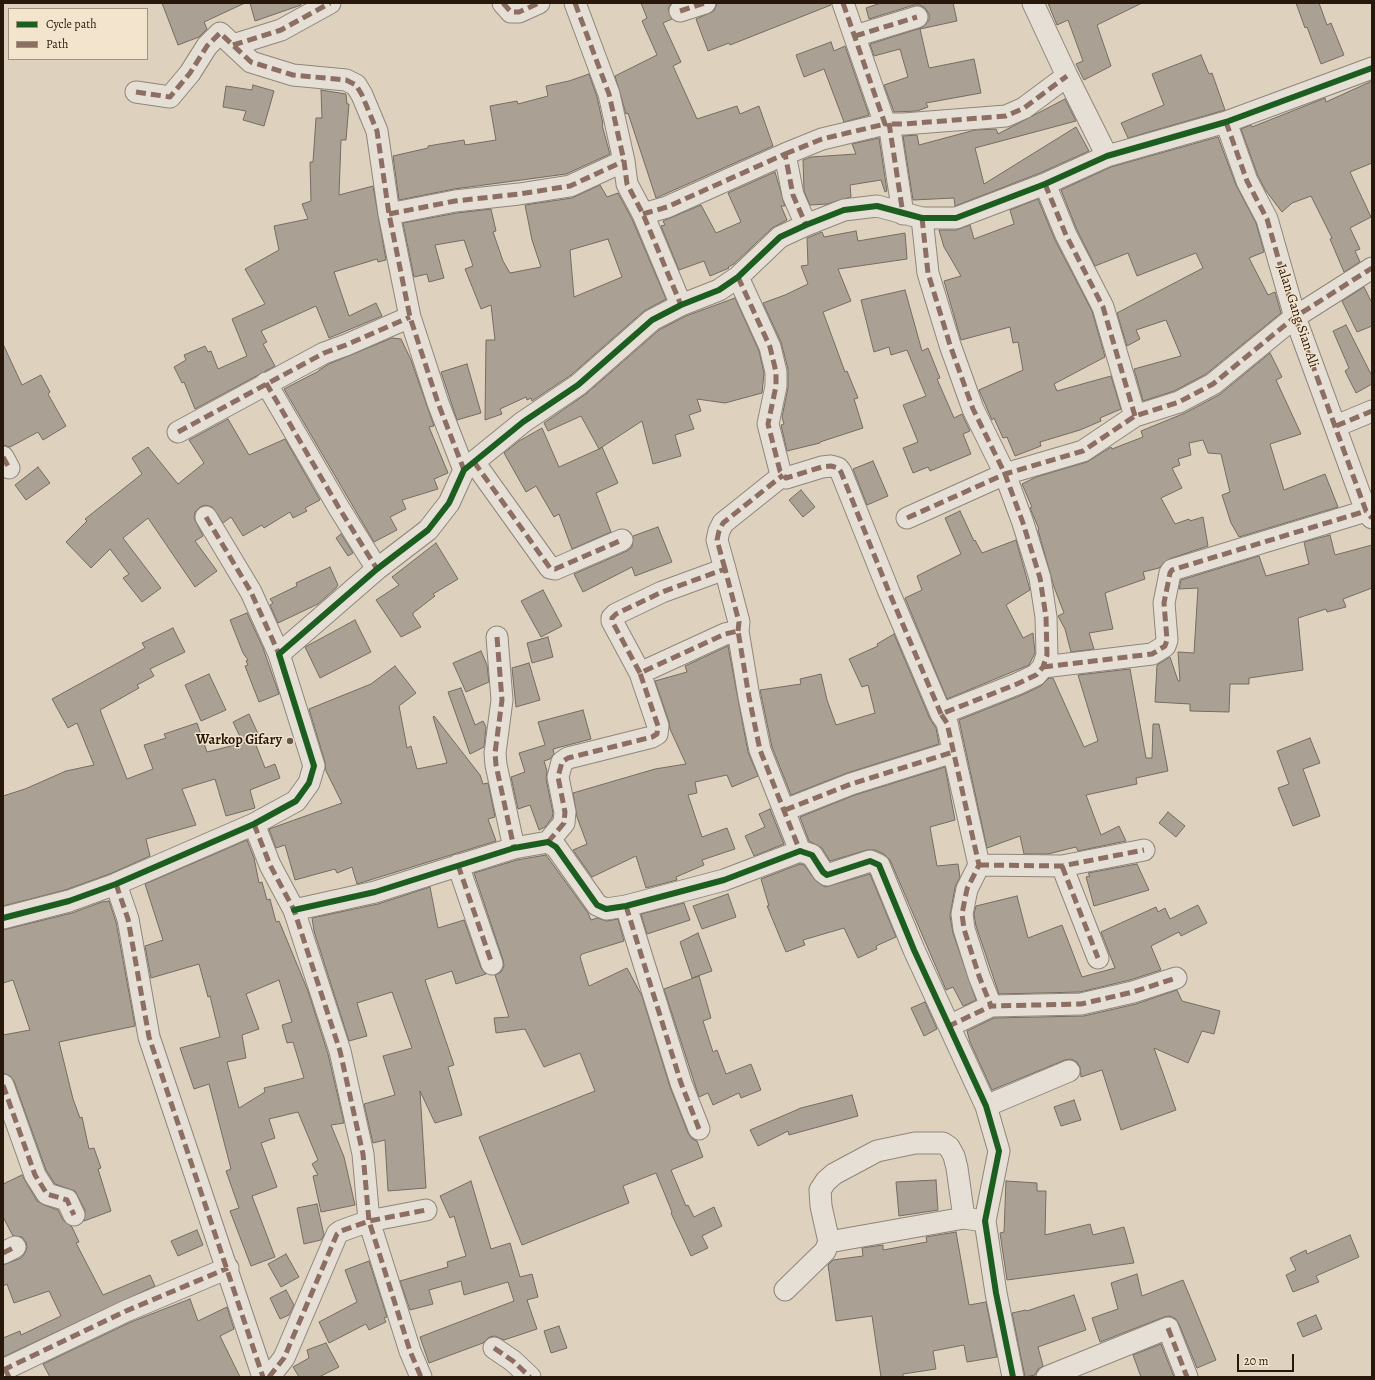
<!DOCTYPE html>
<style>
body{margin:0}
#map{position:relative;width:1375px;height:1380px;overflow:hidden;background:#ded2bf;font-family:Alegreya,serif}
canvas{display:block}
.frame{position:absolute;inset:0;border:4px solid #28180c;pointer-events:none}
.legend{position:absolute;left:8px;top:8px;width:140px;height:52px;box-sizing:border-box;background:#f2e4cd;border:1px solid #a19280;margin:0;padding:5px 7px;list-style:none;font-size:12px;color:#28180c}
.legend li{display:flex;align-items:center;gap:8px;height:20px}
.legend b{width:20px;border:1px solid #a19280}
.scale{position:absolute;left:1237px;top:1354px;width:57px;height:18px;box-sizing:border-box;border:2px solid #28180c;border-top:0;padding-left:5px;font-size:12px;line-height:14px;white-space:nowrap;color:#28180c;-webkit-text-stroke:3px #f2e4cd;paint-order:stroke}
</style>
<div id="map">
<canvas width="1375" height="1380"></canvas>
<div class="frame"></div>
<ul class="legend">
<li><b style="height:5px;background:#1b5e20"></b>Cycle path</li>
<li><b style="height:5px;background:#8d6e63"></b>Path</li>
</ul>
<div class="scale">20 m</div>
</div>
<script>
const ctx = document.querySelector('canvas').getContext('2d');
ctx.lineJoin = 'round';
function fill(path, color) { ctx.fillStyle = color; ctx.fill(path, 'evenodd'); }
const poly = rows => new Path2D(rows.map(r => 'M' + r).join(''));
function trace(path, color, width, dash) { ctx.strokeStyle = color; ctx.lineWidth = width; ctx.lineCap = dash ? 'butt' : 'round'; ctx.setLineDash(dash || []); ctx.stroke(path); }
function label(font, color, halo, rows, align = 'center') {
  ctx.font = font + ' Alegreya,serif'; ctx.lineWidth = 3; ctx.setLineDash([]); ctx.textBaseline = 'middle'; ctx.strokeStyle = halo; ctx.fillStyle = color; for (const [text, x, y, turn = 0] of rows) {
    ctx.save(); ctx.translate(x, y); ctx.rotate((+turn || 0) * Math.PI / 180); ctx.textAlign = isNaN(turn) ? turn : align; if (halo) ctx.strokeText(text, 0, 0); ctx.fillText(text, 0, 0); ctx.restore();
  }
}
const building = poly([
 [162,3,245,3,204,22,207,29,199,37,178,45,162,3],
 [250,3,300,3,301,5,255,21,250,3],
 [641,3,671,3,668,9,672,19,663,23,681,62,673,66,697,119,737,106,740,114,759,106,773,146,656,198,628,113,626,114,615,76,657,55,642,21,647,18,641,3],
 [717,3,831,3,831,5,730,45,729,43,708,51,696,19,714,11,717,3],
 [881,3,953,3,957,21,920,29,929,68,974,59,981,93,926,103,928,107,917,111,894,112,884,85,908,77,900,49,874,56,870,44,921,28,925,25,929,20,929,14,925,8,920,5,914,5,869,19,866,8,881,3],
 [1048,3,1142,3,1097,25,1111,66,1084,80,1076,64,1083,61,1068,20,1057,25,1048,3],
 [1296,3,1319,3,1327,25,1331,23,1344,55,1321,64,1307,27,1305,28,1296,3],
 [831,42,834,51,845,46,869,115,844,122,824,69,804,77,796,55,831,42],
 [1201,55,1209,74,1212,73,1225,110,1128,138,1121,123,1164,105,1152,74,1201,55],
 [589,74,597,97,603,124,602,125,610,154,566,174,454,189,399,200,393,156,428,148,428,146,464,140,465,145,496,140,490,106,517,101,518,104,548,96,546,86,569,81,589,74],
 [1372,81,1372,163,1350,172,1371,217,1350,228,1360,249,1355,251,1360,262,1344,272,1330,239,1332,238,1311,196,1292,203,1282,212,1266,191,1258,176,1241,129,1251,125,1252,127,1325,98,1326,102,1372,81],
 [253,85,274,91,264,126,243,120,246,111,223,107,226,86,252,90,253,85],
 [321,90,346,94,347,104,349,104,346,140,341,140,339,195,373,186,386,260,378,262,377,259,334,272,349,316,376,303,382,316,329,338,316,306,261,331,267,342,263,344,275,366,195,409,184,382,182,383,174,367,186,360,184,355,205,346,208,352,211,351,218,369,247,356,232,319,265,304,245,269,279,250,274,226,308,219,302,204,311,201,310,162,313,162,316,118,322,118,321,90],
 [1065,99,1076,121,975,148,984,184,1076,127,1089,151,1040,173,955,206,954,198,913,200,903,136,917,135,919,145,975,130,996,129,998,134,1065,99],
 [1218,137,1236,185,1256,223,1264,252,1249,258,1268,295,1275,292,1281,313,1206,374,1174,391,1143,401,1134,369,1181,356,1166,320,1136,330,1140,339,1127,346,1117,313,1203,268,1196,253,1137,276,1128,253,1095,266,1077,230,1061,190,1111,167,1218,137],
 [879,138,887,191,885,192,881,180,850,185,851,197,827,204,810,205,804,191,803,160,811,157,856,154,852,144,879,138],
 [775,172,785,206,781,206,787,220,772,228,734,264,728,267,729,268,710,276,704,261,679,270,661,226,665,225,663,221,701,205,716,233,741,222,728,193,775,172],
 [600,185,607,197,618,193,632,219,666,299,644,311,571,375,532,401,531,398,527,400,526,397,500,409,502,414,485,420,486,340,495,340,491,305,481,309,465,269,473,266,464,240,435,245,444,278,429,282,427,274,414,277,403,223,457,213,491,209,496,231,493,232,503,261,510,273,541,267,532,240,525,205,572,198,600,185],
 [608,239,622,277,574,297,570,250,608,239],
 [1038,199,1055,240,1092,311,1105,357,1054,384,1057,391,1111,376,1121,409,1100,418,1101,421,1080,430,1040,442,1041,446,1015,456,1007,437,1003,438,994,418,992,420,979,390,1023,370,1018,342,1013,343,1010,327,961,340,944,281,961,276,944,247,939,230,956,230,970,225,974,239,1014,224,1010,210,1038,199],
 [856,231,858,241,905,233,907,259,838,269,851,301,823,312,845,372,847,371,858,398,854,399,863,428,820,442,820,443,787,451,781,425,784,424,782,417,788,388,788,369,781,342,763,303,785,295,808,284,801,266,808,265,807,238,822,232,824,237,856,231],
 [1364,287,1372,303,1372,326,1357,332,1342,301,1364,287],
 [905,290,922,351,928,348,940,378,937,379,954,418,962,414,970,431,963,434,971,454,930,471,928,467,913,473,903,448,918,442,903,405,926,396,907,350,891,355,889,347,874,352,861,300,905,290],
 [735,298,759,351,764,373,762,393,725,403,697,399,701,411,689,415,694,429,675,435,681,456,653,464,642,421,599,449,602,447,618,483,596,493,611,532,572,549,559,514,554,517,536,486,526,492,504,453,519,441,542,428,559,467,599,449,581,416,548,431,544,423,586,394,659,330,686,316,735,298],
 [1346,325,1372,376,1372,384,1356,393,1345,371,1349,368,1333,331,1346,325],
 [392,338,401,339,411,360,434,426,429,427,448,473,434,479,438,489,402,500,406,509,390,517,397,530,374,542,284,389,319,371,319,370,329,364,392,338],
 [3,344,22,385,41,375,50,392,48,394,66,426,43,440,38,432,10,447,3,445,3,344],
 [1270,353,1282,377,1276,380,1301,434,1270,444,1284,490,1325,474,1338,507,1239,537,1231,523,1222,495,1230,492,1221,454,1208,453,1203,440,1189,443,1191,455,1178,459,1180,465,1172,468,1182,488,1161,498,1175,524,1189,519,1190,521,1203,517,1208,546,1169,559,1159,568,1143,572,1145,579,1105,593,1113,629,1089,633,1094,649,1071,652,1065,629,1058,616,1064,613,1054,587,1038,530,1039,529,1030,508,1032,507,1022,484,1036,477,1087,462,1111,447,1112,449,1143,437,1141,431,1185,413,1219,395,1270,353],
 [467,364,481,413,457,420,441,372,467,364],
 [228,419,249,455,285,439,320,500,305,508,307,511,293,518,290,512,264,528,262,525,243,536,231,517,223,523,212,507,205,505,200,507,195,512,194,518,203,536,195,541,217,571,195,587,148,518,123,538,161,588,142,602,123,578,129,574,110,549,91,568,66,542,87,521,85,519,142,474,132,458,148,447,178,484,204,463,189,440,228,419],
 [873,461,888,496,867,505,853,469,873,461],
 [38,467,50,483,26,500,15,485,38,467],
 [801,490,815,507,803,517,789,500,801,490],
 [960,511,974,541,975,540,982,553,1016,540,1030,590,1006,605,1023,638,1033,633,1035,653,1029,665,947,699,905,598,922,590,917,576,961,554,945,518,960,511],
 [658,527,672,562,635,576,632,567,583,592,574,574,627,551,632,547,633,536,658,527],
 [341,534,353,553,348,556,336,538,341,534],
 [1330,535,1335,555,1372,545,1372,588,1343,599,1346,607,1327,612,1326,609,1298,618,1303,670,1249,678,1249,684,1230,684,1229,712,1190,711,1190,704,1155,702,1157,665,1170,657,1178,681,1180,681,1178,652,1194,653,1198,588,1179,589,1181,580,1259,556,1266,576,1309,564,1304,542,1330,535],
 [436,543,458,579,433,594,435,596,413,613,413,615,421,627,401,637,376,600,399,585,392,577,436,543],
 [330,567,338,585,336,588,318,604,278,623,270,605,273,603,270,599,297,586,296,583,330,567],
 [543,590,562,626,541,637,521,601,543,590],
 [247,613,263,648,279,694,259,702,245,666,248,665,246,661,248,660,243,653,230,620,247,613],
 [355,620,371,652,320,678,305,647,355,620],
 [173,628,185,652,150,669,154,676,137,685,139,688,100,710,127,779,153,769,144,745,166,738,164,734,197,723,207,752,243,743,233,722,249,714,259,736,244,743,254,740,265,768,275,764,280,778,250,790,255,808,226,816,215,779,182,789,196,825,146,839,150,856,112,873,65,890,3,906,3,796,25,789,66,771,94,765,77,723,68,728,52,699,145,648,142,643,173,628],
 [894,634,930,719,936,728,939,744,847,773,791,795,772,747,760,690,801,684,800,679,821,674,827,700,836,725,875,713,868,685,862,687,849,659,878,646,877,644,894,634],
 [548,637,553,657,532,663,527,643,548,637],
 [728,646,748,752,758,776,732,787,727,775,695,782,697,793,688,795,702,837,727,828,735,849,702,860,704,865,676,877,677,880,646,888,636,856,592,877,573,850,587,844,577,817,573,793,655,769,686,764,670,729,669,722,655,681,687,672,685,666,728,646],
 [481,651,487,665,489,682,466,692,453,663,481,651],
 [529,663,540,700,516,707,512,668,529,663],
 [395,666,416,693,399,706,407,748,411,746,417,769,447,763,433,717,434,716,480,775,483,784,488,783,495,817,488,819,496,841,357,884,352,867,337,873,335,869,295,880,285,845,276,848,269,829,342,803,326,771,325,762,309,709,371,684,395,666],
 [1130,669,1146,758,1152,758,1153,724,1159,724,1168,771,1136,778,1137,784,1086,795,1101,835,1119,826,1126,841,1078,851,1076,847,1048,854,1024,854,1020,836,987,848,959,720,1022,695,1041,686,1049,678,1053,678,1084,747,1098,741,1078,675,1130,669],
 [209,674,226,710,201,721,185,685,209,674],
 [461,688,475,725,483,721,486,727,484,747,470,754,448,692,461,688],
 [583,710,591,739,553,749,554,754,550,759,544,761,547,771,546,779,553,813,552,818,545,827,539,830,530,805,518,809,511,777,525,772,519,753,545,745,538,722,583,710],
 [1310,738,1320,763,1303,769,1320,816,1293,826,1278,788,1289,784,1277,751,1310,738],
 [945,767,955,820,930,827,937,866,958,864,960,877,955,887,950,916,953,933,976,1000,963,1006,953,987,946,990,890,860,884,854,875,850,867,850,830,861,822,848,809,841,800,817,855,795,945,767],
 [770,809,784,844,754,856,745,836,765,827,759,814,770,809],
 [1168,812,1185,826,1176,837,1159,823,1168,812],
 [247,840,254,858,259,883,262,882,267,900,270,899,276,922,279,921,308,991,328,1054,344,1123,331,1125,344,1157,355,1205,321,1212,313,1176,318,1175,312,1164,318,1160,298,1112,269,1119,275,1138,261,1143,277,1187,252,1196,275,1257,251,1266,230,1211,239,1208,226,1171,231,1169,209,1084,194,1089,180,1048,220,1037,210,996,208,997,199,964,151,978,145,946,163,940,145,884,247,840],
 [279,980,292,1022,282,1025,287,1043,293,1042,304,1078,264,1088,265,1092,239,1108,227,1062,246,1058,242,1035,259,1029,246,994,279,980],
 [546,855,588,913,591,920,597,918,607,921,618,919,624,941,582,954,580,957,589,986,627,968,642,996,670,1087,688,1133,692,1139,697,1141,703,1157,671,1170,686,1206,688,1205,694,1217,714,1207,722,1226,702,1236,708,1248,691,1256,671,1213,672,1212,656,1173,623,1186,629,1203,522,1245,479,1137,595,1091,580,1053,544,1067,525,1029,496,1033,494,1018,509,1017,495,975,501,972,504,966,503,960,474,873,517,860,546,855],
 [800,864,804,865,816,881,825,887,870,874,896,937,876,946,877,949,858,958,844,928,803,940,805,945,786,952,767,906,769,906,761,879,800,864],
 [1137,864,1149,890,1094,906,1086,877,1090,876,1088,873,1137,864],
 [430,887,438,928,464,920,481,968,486,974,456,984,452,971,425,980,454,1065,448,1067,462,1115,435,1123,420,1091,426,1188,388,1191,385,1140,373,1143,364,1104,395,1095,383,1056,412,1048,392,992,357,1003,367,1036,349,1041,314,931,312,918,378,904,430,887],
 [728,894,736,917,702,929,693,906,728,894],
 [1017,896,1028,938,1062,925,1082,977,1115,968,1101,932,1156,907,1158,912,1165,908,1170,919,1198,905,1207,923,1181,936,1179,932,1151,946,1161,970,1130,980,1080,992,999,994,976,926,974,914,976,906,1017,896],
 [109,901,116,922,135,1026,59,1042,73,1099,80,1118,82,1117,89,1149,94,1148,101,1168,98,1169,111,1211,84,1221,85,1210,75,1191,55,1184,46,1170,14,1081,10,1076,3,1073,3,1035,30,1030,13,980,3,983,3,930,72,913,102,902,109,901],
 [684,903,690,920,647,934,641,914,684,903],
 [698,933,712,971,692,978,680,942,698,933],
 [699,976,711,1018,703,1021,713,1052,717,1050,726,1074,751,1064,761,1090,741,1098,739,1093,713,1105,708,1093,699,1097,664,989,699,976],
 [1177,990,1182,1001,1220,1011,1214,1034,1202,1031,1188,1063,1154,1048,1176,1110,1121,1130,1102,1070,1081,1077,1080,1067,1077,1062,1071,1059,1065,1060,992,1090,970,1042,967,1031,994,1018,1084,1016,1136,1004,1177,990],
 [925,1002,937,1029,924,1036,911,1008,925,1002],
 [852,1095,858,1116,789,1135,788,1131,758,1146,750,1130,801,1108,852,1095],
 [1074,1100,1081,1120,1061,1126,1054,1107,1074,1100],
 [22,1175,37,1201,44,1205,58,1210,63,1220,72,1227,79,1242,76,1243,103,1295,150,1275,155,1286,3,1357,3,1338,20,1331,21,1335,61,1316,49,1291,14,1303,7,1284,3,1286,3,1265,21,1258,25,1253,27,1247,26,1242,22,1237,13,1236,3,1217,3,1184,22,1175],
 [936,1180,938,1210,899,1216,896,1182,936,1180],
 [471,1181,491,1249,510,1243,520,1277,532,1274,538,1297,527,1300,537,1329,504,1340,495,1336,489,1337,483,1343,429,1363,420,1337,514,1301,508,1282,464,1295,461,1281,429,1290,433,1304,410,1310,400,1281,448,1267,447,1262,466,1256,454,1216,450,1218,440,1196,471,1181],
 [1006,1181,1037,1183,1037,1191,1046,1191,1045,1235,1090,1224,1093,1235,1124,1227,1134,1263,1007,1280,1000,1233,1004,1232,1006,1181],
 [317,1204,324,1235,321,1240,304,1244,297,1208,317,1204],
 [197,1230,203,1245,178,1256,171,1241,197,1230],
 [956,1232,969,1305,986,1302,997,1357,967,1362,964,1345,933,1351,936,1369,903,1374,903,1377,881,1377,872,1316,836,1321,828,1265,833,1260,863,1256,862,1248,883,1245,883,1250,927,1242,926,1237,956,1232],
 [1350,1235,1359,1257,1316,1276,1319,1282,1293,1292,1286,1275,1296,1270,1290,1258,1306,1250,1307,1254,1350,1235],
 [286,1254,299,1277,281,1287,268,1264,286,1254],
 [369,1261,387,1317,384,1318,386,1322,369,1330,366,1324,329,1343,319,1322,357,1302,345,1270,369,1261],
 [1137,1274,1142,1296,1183,1280,1216,1360,1197,1368,1179,1324,1176,1319,1170,1316,1164,1317,1100,1342,1092,1318,1118,1309,1111,1283,1137,1274],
 [286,1290,294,1305,289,1315,280,1319,270,1298,286,1290],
 [1074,1295,1086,1330,1038,1347,1043,1366,1038,1369,1035,1375,1025,1377,1012,1313,1026,1310,1027,1311,1074,1295],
 [190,1299,198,1321,227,1307,234,1329,220,1336,240,1377,50,1377,43,1364,131,1322,190,1299],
 [1316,1315,1322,1329,1303,1337,1297,1323,1316,1315],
 [559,1326,567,1348,551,1353,544,1331,559,1326],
 [326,1343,339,1367,319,1377,299,1377,293,1367,309,1358,307,1350,326,1343],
 [1161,1344,1174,1377,1141,1377,1133,1355,1161,1344]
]);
fill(building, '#aaa194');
trace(building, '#756c62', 1);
const minor = poly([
 [503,3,511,12,519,12,539,3],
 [575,3,609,94,624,161,627,184,643,214,681,305],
 [843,3,885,124,904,124,1006,116,1024,108,1067,76],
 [1033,3,1067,76,1107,156],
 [680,11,705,3],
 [855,36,917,17],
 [233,45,281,30,330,3],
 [136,92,170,97,190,73,207,46,220,33,251,62,293,75,346,80,356,85,362,95,377,131,389,214,410,317,438,403,464,470],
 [1226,122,1247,181,1267,219,1295,317,1366,511,1372,518],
 [889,123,903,214],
 [785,154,822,139,885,124],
 [1045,184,1066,235,1103,307,1135,416],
 [389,214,455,201,519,194,570,186,624,161],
 [643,214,667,207,785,154,793,195,806,225],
 [922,218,928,273,950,345,973,409,1005,474,1023,523,1040,578,1046,617,1047,655,1043,667,1036,675,1017,684,941,714,947,723,979,865,967,889,962,914,964,929,979,976,991,1006,1081,1004,1133,992,1176,978],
 [738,277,770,347,776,372,776,386,768,424,780,471,786,478,822,467,831,466,838,468,841,472,889,592,941,714],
 [266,383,339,508,377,569],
 [1336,426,1372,411],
 [178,432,324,353,346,345,410,317],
 [3,457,9,468],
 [474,462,550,568,555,569,622,540],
 [206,517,251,592,279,654],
 [907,518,1005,474,1083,451,1135,416,1179,402,1213,384,1295,317,1372,268],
 [725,569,717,540,719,531,723,523,783,475],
 [497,637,502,700,495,753,496,765,514,848],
 [1043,667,1152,654,1165,646,1167,640,1164,603,1170,573,1172,570,1366,511],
 [640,673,612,621,612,618,616,614,662,592,725,569,739,622,738,631],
 [785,810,851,784,953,752],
 [254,824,270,865,294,910,340,1051,363,1154,369,1221,410,1351,421,1377],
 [548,842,564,823,565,812,558,777,562,762,568,758,652,737,657,734,658,726,640,673,725,634,738,631,749,697,760,750,800,851],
 [458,865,492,964],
 [979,865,1062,866,1144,850],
 [1062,866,1098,958],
 [116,884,128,919,149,1037,263,1377],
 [626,906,681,1083,699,1129],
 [294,910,375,892,514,848,548,842,556,847,597,905,606,909,626,906,724,880,800,851,812,855,823,872,827,875,870,861,879,865,914,950,986,1106,999,1151,985,1221,996,1293,1013,1377],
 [3,918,69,901,116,884,254,824,296,801,309,783,314,766,279,654,377,569,428,530,449,503,464,470,523,422,578,385,652,320,681,305,719,290,738,277,780,237,806,225,844,210,877,206,922,218,956,218,1045,184,1107,156,1226,122,1372,68],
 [949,1026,991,1006],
 [3,1085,35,1175,47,1194,67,1200,74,1215],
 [986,1106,1069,1071],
 [829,1242,964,1218,977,1220],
 [3,1253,15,1247],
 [785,1290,825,1251,829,1242,821,1206,820,1190,826,1181,834,1174,877,1151,915,1143,943,1143,949,1147,954,1156,957,1168,964,1218],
 [494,1348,513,1361,530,1377],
 [3,1370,126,1311,228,1268],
 [269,1377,284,1358,337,1234,341,1231,369,1221,426,1210],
 [1047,1377,1168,1328,1187,1377]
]);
trace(minor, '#8f867a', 23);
trace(minor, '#e5dfd5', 21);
trace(poly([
 [503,3,511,12,519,12,539,3],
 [575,3,609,94,624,161,627,184,643,214,681,305],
 [843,3,885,124,904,124,1006,116,1024,108,1067,76],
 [680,11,705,3],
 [855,36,917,17],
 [233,45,281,30,330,3],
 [136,92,170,97,190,73,207,46,220,33,251,62,293,75,346,80,356,85,362,95,377,131,389,214,410,317,438,403,464,470],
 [1226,122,1247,181,1267,219,1295,317,1366,511,1372,518],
 [889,123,903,214],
 [785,154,822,139,885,124],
 [1045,184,1066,235,1103,307,1135,416],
 [389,214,455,201,519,194,570,186,624,161],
 [643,214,667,207,785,154,793,195,806,225],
 [922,218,928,273,950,345,973,409,1005,474,1023,523,1040,578,1046,617,1047,655,1043,667,1036,675,1017,684,941,714,947,723,979,865,967,889,962,914,964,929,979,976,991,1006,1081,1004,1133,992,1176,978],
 [738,277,770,347,776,372,776,386,768,424,780,471,786,478,822,467,831,466,838,468,841,472,889,592,941,714],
 [266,383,339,508,377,569],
 [1336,426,1372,411],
 [178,432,324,353,346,345,410,317],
 [3,457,9,468],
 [474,462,550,568,555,569,622,540],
 [206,517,251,592,279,654],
 [907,518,1005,474,1083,451,1135,416,1179,402,1213,384,1295,317,1372,268],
 [725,569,717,540,719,531,723,523,783,475],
 [497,637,502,700,495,753,496,765,514,848],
 [1043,667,1152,654,1165,646,1167,640,1164,603,1170,573,1172,570,1366,511],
 [640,673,612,621,612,618,616,614,662,592,725,569,739,622,738,631],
 [785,810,851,784,953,752],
 [254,824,270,865,294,910,340,1051,363,1154,369,1221,410,1351,421,1377],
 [548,842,564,823,565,812,558,777,562,762,568,758,652,737,657,734,658,726,640,673,725,634,738,631,749,697,760,750,800,851],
 [458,865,492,964],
 [979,865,1062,866,1144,850],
 [1062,866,1098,958],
 [116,884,128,919,149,1037,263,1377],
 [626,906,681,1083,699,1129],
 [948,1025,949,1026,991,1006],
 [3,1085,35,1175,47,1194,67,1200,74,1215],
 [3,1253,15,1247],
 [1168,1328,1187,1377],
 [494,1348,513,1361,530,1377],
 [5,1369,9,1377],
 [3,1370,126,1311,228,1268],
 [269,1377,284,1358,337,1234,341,1231,369,1221,426,1210]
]), '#8d6e63', 5, [10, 5]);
trace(poly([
 [294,910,375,892,514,848,548,842,556,847,597,905,606,909,626,906,724,880,800,851,812,855,823,872,827,875,870,861,879,865,914,950,986,1106,999,1151,985,1221,996,1293,1013,1377],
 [3,918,69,901,116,884,254,824,296,801,309,783,314,766,279,654,377,569,428,530,449,503,464,470,523,422,578,385,652,320,681,305,719,290,738,277,780,237,806,225,844,210,877,206,922,218,956,218,1045,184,1107,156,1226,122,1372,68]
]), '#1b5e20', 6);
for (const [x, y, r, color] of [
 [290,741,4,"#68594b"]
]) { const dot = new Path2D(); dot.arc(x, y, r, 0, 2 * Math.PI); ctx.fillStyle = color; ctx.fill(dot); trace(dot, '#f2e4cd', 1.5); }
label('14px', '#28180c', '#f2e4cd', [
 ["Jalan Gang Sian Ali",1297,316,72]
]);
label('bold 14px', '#28180c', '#f2e4cd', [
 ["Warkop Gifary",282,741]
], 'right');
</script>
